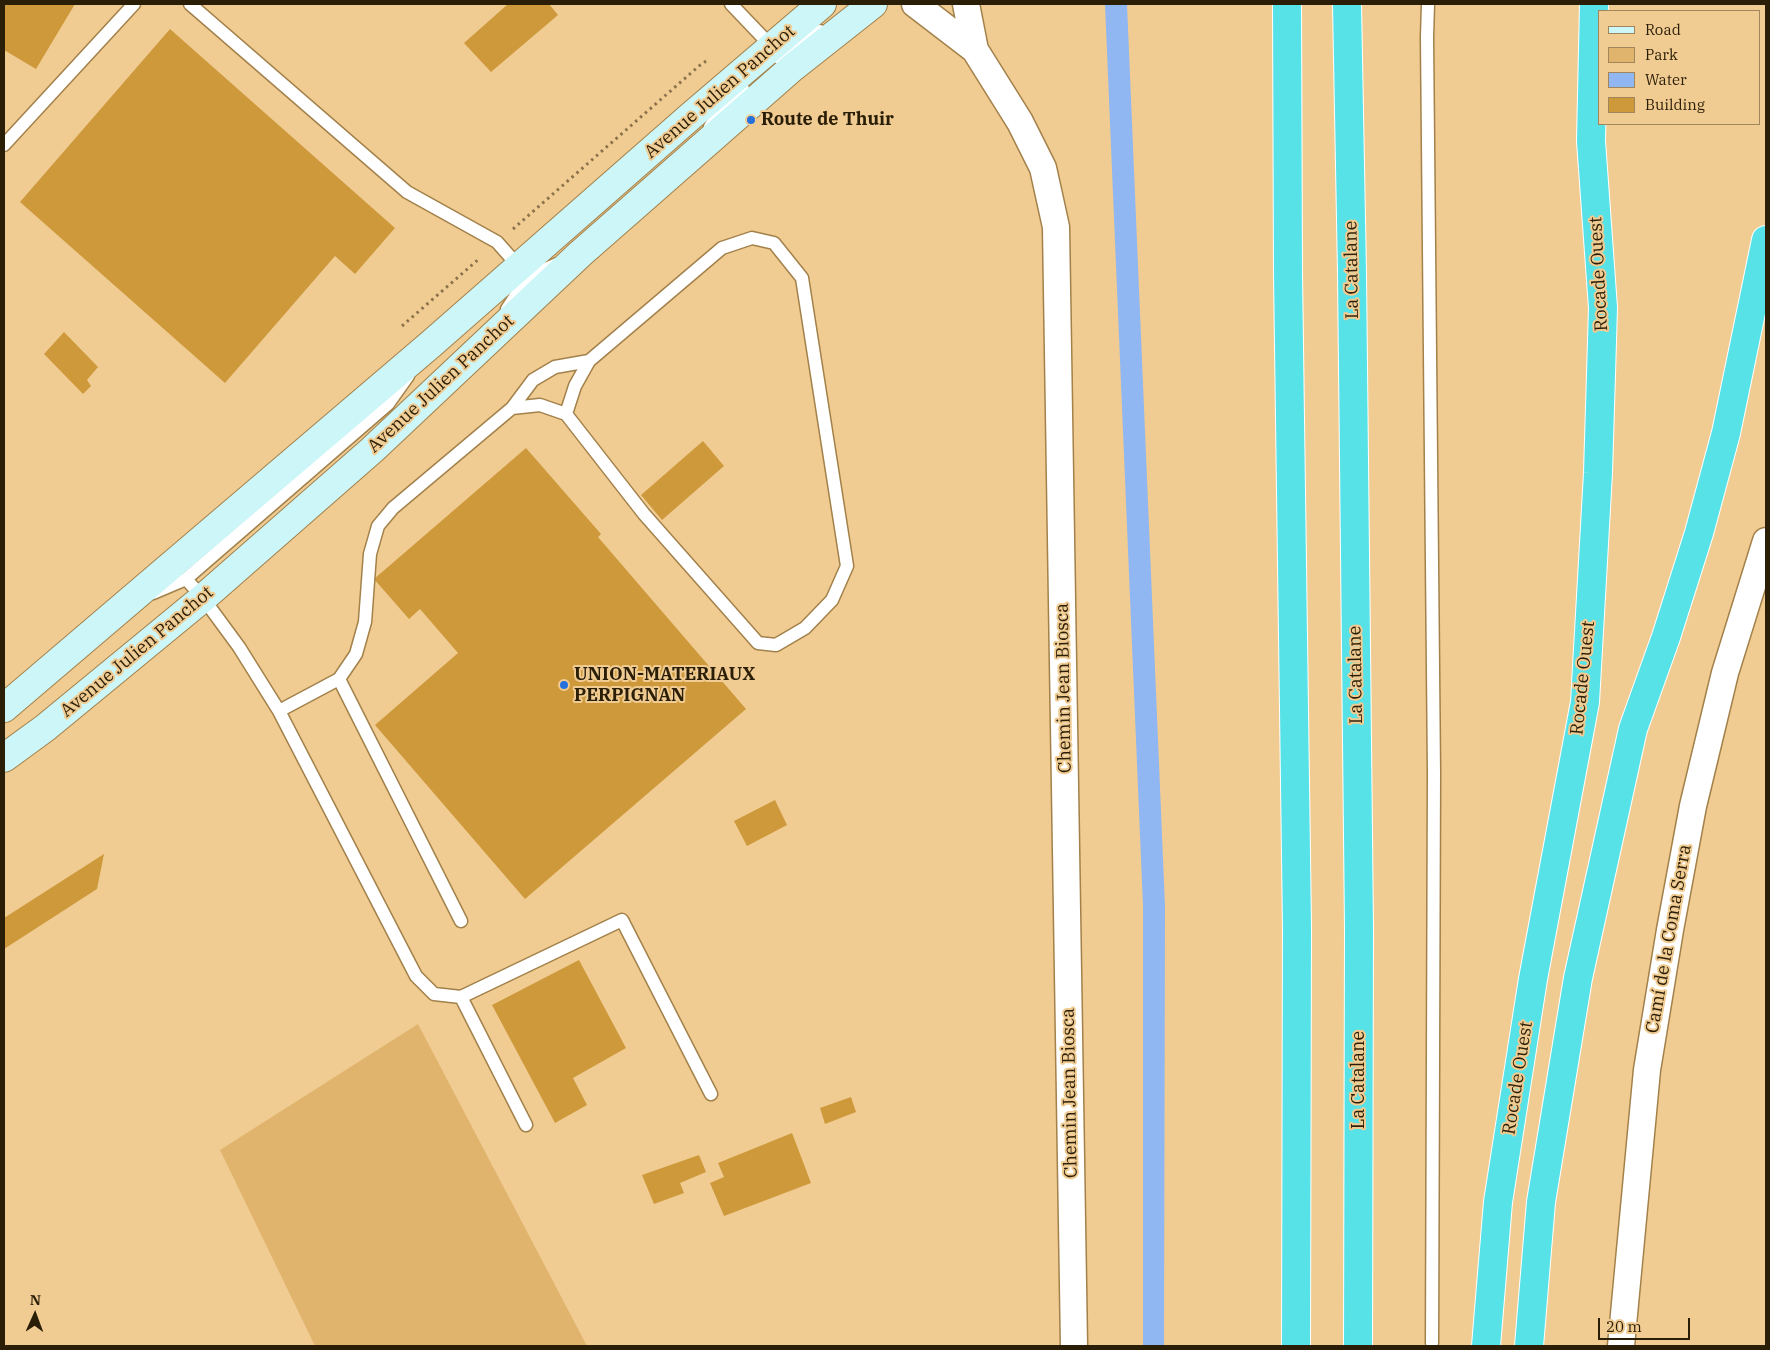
<!DOCTYPE html>
<meta charset="utf-8">
<style>
body{margin:0}
#map{position:relative;width:1770px;height:1350px;overflow:hidden;background:#f0cc93;font-family:"IBM Plex Serif",serif}
canvas{display:block}
.frame{position:absolute;inset:0;border:5px solid #2b1e07;pointer-events:none}
.legend{position:absolute;left:1598px;top:10px;width:162px;height:115px;box-sizing:border-box;background:#f0cc93;border:1px solid #a1865b;margin:0;padding:6px 9px;list-style:none;font-size:15px;color:#2b1e07}
.legend li{display:flex;align-items:center;gap:10px;height:25px}
.legend b{width:25px;border:1px solid #a1865b}
.north{position:absolute;left:10px;top:1290px;width:50px;height:50px;-webkit-text-stroke:4px #f0cc93;paint-order:stroke;rotate:2deg;font-size:14px;font-weight:700;line-height:20px;text-align:center;color:#2b1e07}
.north::after{content:'';display:block;margin:auto;width:18px;height:22px;background:#2b1e07;clip-path:polygon(50% 0,100% 100%,50% 72%,0 100%)}
.scale{position:absolute;left:1598px;top:1318px;width:92px;height:22px;box-sizing:border-box;border:2px solid #2b1e07;border-top:0;padding-left:6px;font-size:15px;line-height:18px;white-space:nowrap;color:#2b1e07;-webkit-text-stroke:4px #f0cc93;paint-order:stroke}
</style>
<div id="map">
<canvas width="1770" height="1350"></canvas>
<div class="frame"></div>
<ul class="legend">
<li><b style="height:6px;background:#cdf6f8"></b>Road</li>
<li><b style="height:14px;background:#e1b46d"></b>Park</li>
<li><b style="height:14px;background:#90b7f1"></b>Water</li>
<li><b style="height:14px;background:#ce993b"></b>Building</li>
</ul>
<div class="north">N</div>
<div class="scale">20 m</div>
</div>
<script>
const ctx = document.querySelector('canvas').getContext('2d');
ctx.lineJoin = 'round';
function fill(path, color) { ctx.fillStyle = color; ctx.fill(path, 'evenodd'); }
const poly = rows => new Path2D(rows.map(r => 'M' + r).join(''));
function trace(path, color, width, dash) { ctx.strokeStyle = color; ctx.lineWidth = width; ctx.lineCap = dash ? 'butt' : 'round'; ctx.setLineDash(dash || []); ctx.stroke(path); }
function label(font, color, halo, rows, align = 'center') {
  ctx.font = font + ' "IBM Plex Serif",serif'; ctx.lineWidth = 4; ctx.setLineDash([]); ctx.textBaseline = 'middle'; ctx.strokeStyle = halo; ctx.fillStyle = color; for (const [text, x, y, turn = 0] of rows) {
    ctx.save(); ctx.translate(x, y); ctx.rotate((+turn || 0) * Math.PI / 180); ctx.textAlign = isNaN(turn) ? turn : align; if (halo) ctx.strokeText(text, 0, 0); ctx.fillText(text, 0, 0); ctx.restore();
  }
}
fill(poly([
 [418,1024,587,1346,315,1346,220,1150]
]), '#e1b46d');
fill(poly([
 [1105,4,1127,4,1165,906,1164,1346,1143,1346,1143,906]
]), '#90b7f1');
fill(poly([
 [4,4,75,4,36,69,4,50],
 [508,4,549,4,558,15,491,72,464,43],
 [170,29,395,228,355,274,335,256,225,383,20,202],
 [64,332,98,367,87,380,91,386,83,394,44,354],
 [703,441,724,466,662,520,641,495],
 [526,448,601,534,598,537,746,709,525,899,375,725,458,653,420,609,409,619,374,579],
 [775,800,787,825,747,846,734,821],
 [104,854,97,889,4,949,4,918],
 [579,960,626,1048,573,1078,587,1105,555,1123,492,1005],
 [851,1097,856,1112,825,1124,820,1108],
 [792,1133,811,1183,724,1216,710,1183,724,1177,718,1163],
 [699,1155,706,1172,680,1183,684,1193,654,1204,642,1175]
]), '#ce993b');
const lane = poly([
 [190,4,407,192,497,242,528,277],
 [731,4,773,48],
 [1428,4,1427,37,1434,773,1432,1343],
 [777,57,820,31],
 [710,127,725,105,743,89],
 [4,145,134,4],
 [507,309,528,277,557,264],
 [566,414,575,386,589,361],
 [186,579,203,598,239,647,279,711,416,976,434,994,461,997,526,1125],
 [153,593,186,579,388,404,408,376],
 [339,679,461,921],
 [279,711,339,679,356,654,365,622,370,554,378,526,393,508,512,408,533,380,555,367,589,361,722,248,752,238,774,243,802,278,847,566,832,600,805,628,776,645,758,643,644,514,566,414,540,405,512,408],
 [461,997,622,920,711,1094]
]);
const street = poly([
 [915,4,975,50,966,4],
 [975,50,1020,122,1043,168,1056,227,1074,1346],
 [1621,1346,1647,1070,1670,930,1693,806,1725,673,1766,541]
]);
const secondary = poly([
 [4,708,431,344,692,115,822,4],
 [4,758,45,728,203,598,372,450,580,254,792,68,873,4]
]);
const highway = poly([
 [1287,4,1288,273,1297,928,1296,1346],
 [1347,4,1352,273,1359,929,1358,1346],
 [1486,1346,1498,1202,1533,979,1585,702,1598,473,1603,308,1591,141,1594,4],
 [1529,1346,1541,1202,1578,978,1633,729,1666,637,1699,533,1726,433,1766,240]
]);
trace(lane, '#a2814a', 15);
trace(street, '#a2814a', 29);
trace(secondary, '#a2814a', 30);
trace(highway, '#fff', 30);
trace(poly([
 [513,229,699,66,706,61],
 [402,326,480,258]
]), '#8b724b', 3, [2.5, 4]);
trace(lane, '#fff', 12);
trace(street, '#fff', 26);
trace(secondary, '#cdf6f8', 28);
trace(highway, '#57e2e7', 28);
for (const [x, y, r, color] of [
 [751,120,5,"#2771dd"],
 [564,685,5,"#2771dd"]
]) { const dot = new Path2D(); dot.arc(x, y, r, 0, 2 * Math.PI); ctx.fillStyle = color; ctx.fill(dot); trace(dot, '#f0cc93', 2); }
label('18px', '#2b1e07', '#f0cc93', [
 ["Avenue Julien Panchot",720,92,-41],
 ["La Catalane",1352,270,-91],
 ["Rocade Ouest",1599,274,-93],
 ["Avenue Julien Panchot",441,384,-43],
 ["Avenue Julien Panchot",137,652,-40],
 ["La Catalane",1356,675,-91],
 ["Rocade Ouest",1583,678,-84],
 ["Chemin Jean Biosca",1064,688,-91],
 ["Camí de la Coma Serra",1669,939,-80],
 ["Rocade Ouest",1518,1078,-81],
 ["La Catalane",1359,1080,-90],
 ["Chemin Jean Biosca",1070,1093,-91]
]);
label('bold 18px', '#2b1e07', '#f0cc93', [
 ["Route de Thuir",761,120],
 ["UNION-MATERIAUX",574,675],
 ["PERPIGNAN",574,696]
], 'left');
</script>
